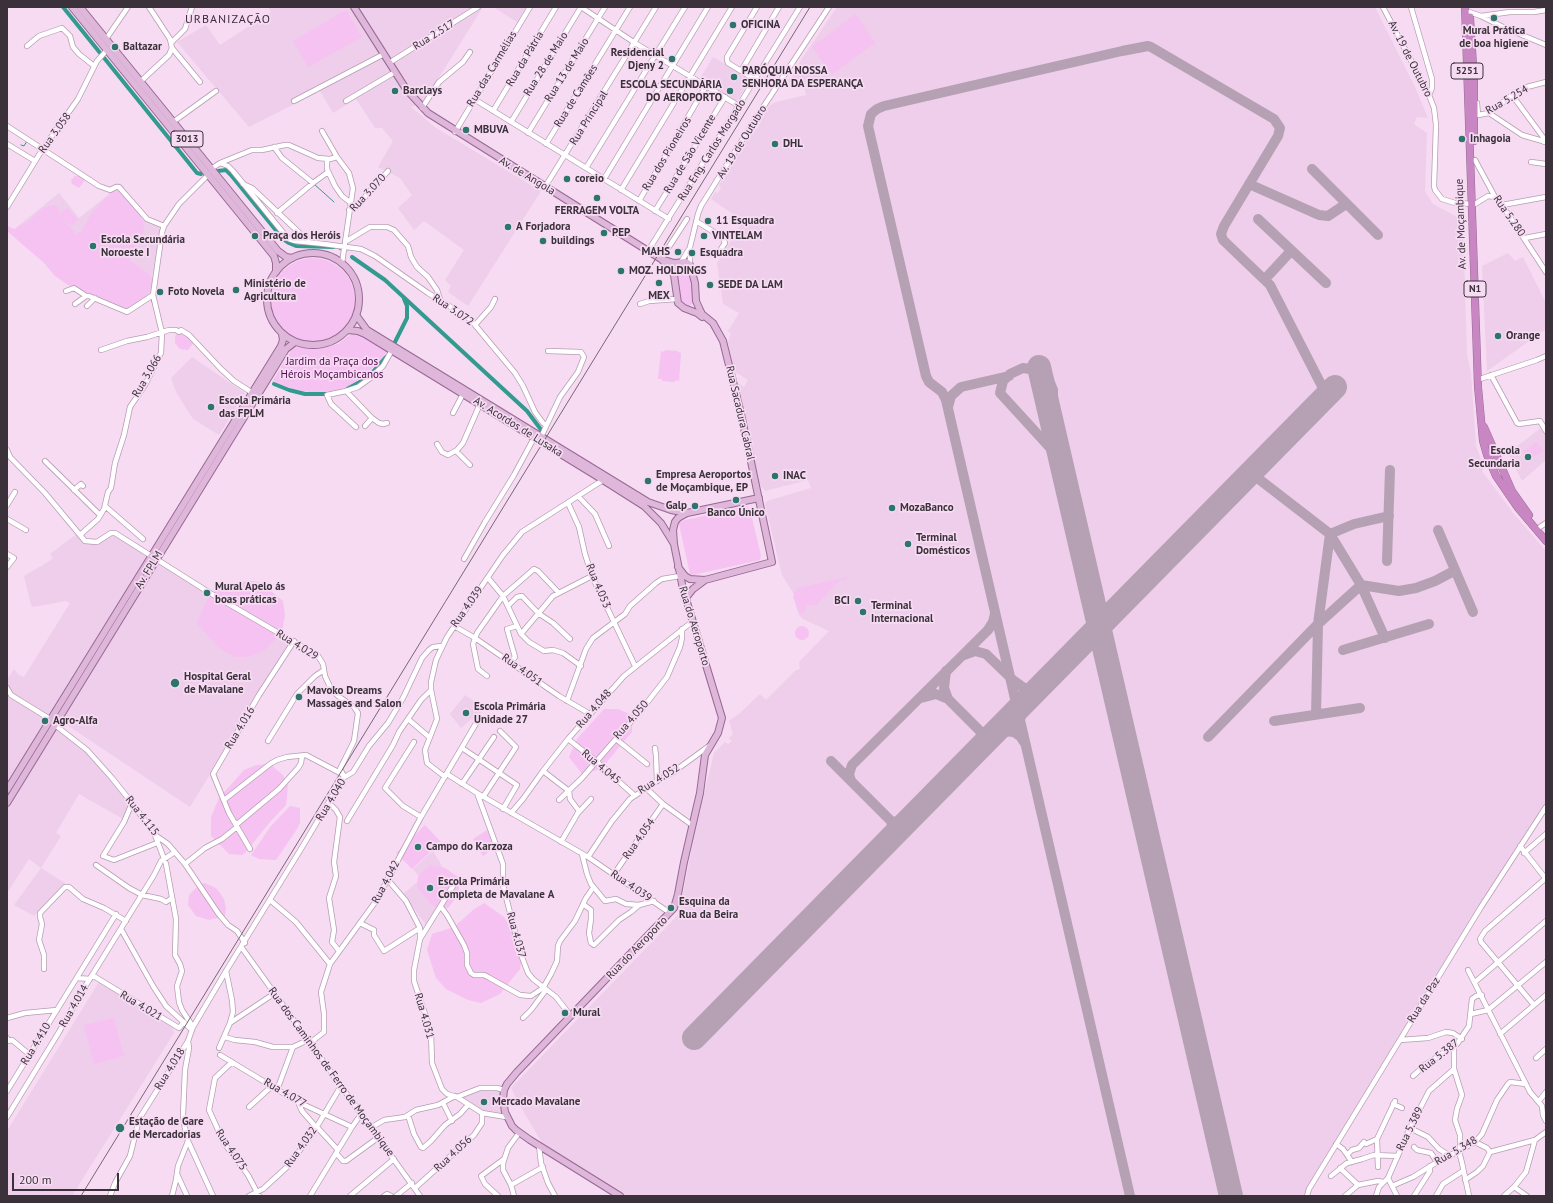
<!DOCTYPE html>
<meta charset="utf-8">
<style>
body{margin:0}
#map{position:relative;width:1553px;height:1203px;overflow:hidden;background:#f6dbf3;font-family:"PT Sans",sans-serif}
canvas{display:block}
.frame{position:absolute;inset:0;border:8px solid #3b313a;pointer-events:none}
.scale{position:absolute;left:12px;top:1173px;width:107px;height:18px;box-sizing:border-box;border:2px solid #3b313a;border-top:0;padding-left:5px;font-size:12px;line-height:14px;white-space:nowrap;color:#3b313a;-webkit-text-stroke:3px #f6dbf3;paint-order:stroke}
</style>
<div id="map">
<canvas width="1553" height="1203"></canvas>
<div class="frame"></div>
<div class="scale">200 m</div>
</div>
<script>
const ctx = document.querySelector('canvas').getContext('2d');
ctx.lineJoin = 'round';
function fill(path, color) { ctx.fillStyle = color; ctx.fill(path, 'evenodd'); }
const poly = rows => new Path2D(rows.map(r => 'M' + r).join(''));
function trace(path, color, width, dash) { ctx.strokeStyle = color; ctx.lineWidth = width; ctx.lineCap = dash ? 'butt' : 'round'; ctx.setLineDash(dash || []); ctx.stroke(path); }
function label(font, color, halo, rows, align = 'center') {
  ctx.font = font + ' "PT Sans",sans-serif'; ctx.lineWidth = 3.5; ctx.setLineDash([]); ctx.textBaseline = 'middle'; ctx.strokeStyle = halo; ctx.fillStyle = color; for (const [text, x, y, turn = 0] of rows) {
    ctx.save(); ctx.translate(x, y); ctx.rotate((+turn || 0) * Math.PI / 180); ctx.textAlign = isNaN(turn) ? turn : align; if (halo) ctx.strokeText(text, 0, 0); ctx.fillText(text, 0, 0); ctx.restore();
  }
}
fill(poly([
 [268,7,483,7,423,103,411,107,436,128,541,191,468,306,448,292,451,286,445,280,464,250,424,221,414,230,398,208,412,195,400,178,378,167,393,141,382,128,375,128,356,99,333,113,320,91,249,127,177,42,206,25,220,45,271,12],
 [493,7,526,7,517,22],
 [837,7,1375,7,1415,87,1428,118,1417,117,1414,124,1427,133,1425,191,1433,204,1463,220,1467,355,1471,373,1476,446,1484,467,1482,471,1514,514,1546,551,1546,808,1530,830,1306,1196,626,1196,542,1143,522,1109,511,1088,679,914,694,837,714,753,725,742,728,744,732,741,729,738,733,734,729,721,740,713,760,694,766,700,796,670,800,669,799,662,829,631,803,619,799,615,796,606,793,593,782,575,765,504,767,501,811,488,808,480,765,491,757,482,737,382,744,387,748,380,734,371,728,342,731,333,727,331,730,328,739,313,723,304,717,263,743,221,711,199,715,192,718,193,721,188,719,185,754,128,757,129,761,122,759,120,769,106,776,102,806,95,804,86,793,87,787,80,792,77,797,66],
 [713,57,750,79,736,103,699,80],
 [117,188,144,221,147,220,161,225,149,293,126,311,12,231,59,193,79,218],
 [1508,253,1515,261,1523,257,1546,303,1546,329,1487,371,1482,266],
 [192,357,245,393,219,435,193,419,177,394,171,378],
 [1541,428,1546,435,1546,460,1522,481,1508,453],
 [78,533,85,541,93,542,111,533,161,561,289,645,190,807,61,721,58,727,87,750,132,803,125,820,79,794,56,833,61,836,41,868,65,883,34,916,14,905,41,868,29,859,7,893,7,699,11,695,7,688,7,680,14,669,18,674,24,677,70,603,66,601,33,607,31,605,24,576,48,562,53,558,50,554],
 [465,695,484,708,475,723,471,719,461,728,450,714],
 [433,851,452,883,431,922,426,925,403,894,421,879,413,869],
 [99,982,172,1026,174,1033,72,1196,7,1196,7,1131],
 [481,1089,493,1090,500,1092,503,1116,482,1113,460,1099,473,1091]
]), '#eeceeb');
fill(poly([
 [346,10,362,37,308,67,293,41],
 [856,14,875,43,832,74,812,47],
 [75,176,79,176,85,180,79,188,72,184,71,180],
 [116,183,121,184,124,187,126,196,136,208,143,221,144,231,129,256,131,262,150,275,153,280,150,292,136,307,129,311,71,287,55,276,43,262,7,231,7,226,14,229,17,228,30,220,43,208,53,205,58,207,60,214,67,208,78,220,71,226,60,215,76,234,82,231,92,212,107,197],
 '271 300a42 42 0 1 1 84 0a42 42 0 1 1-84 0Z',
 [685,264,690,269,694,297,693,304,686,307,680,302,676,277,679,265],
 [184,329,189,333,195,341,188,350,180,349,175,343,175,336],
 [359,333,388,352,362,379,353,384,338,390,320,393,300,391,272,382,294,346,311,349,320,348,338,344,350,335],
 [665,350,678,351,678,352,681,353,679,381,675,380,675,382,662,381,662,379,658,379,661,351,664,352],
 [1537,442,1543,451,1529,460,1523,451],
 [746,506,750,509,761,556,760,560,693,575,690,574,679,524,681,521],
 [847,577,846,580,840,580,816,605,805,605,806,610,801,614,799,612,793,597,796,590,799,588],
 [251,581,260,582,283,601,285,615,282,632,265,650,249,657,235,657,222,650,208,636,197,623,210,593,239,582],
 '795 633a7 7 0 1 1 14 0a7 7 0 1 1-14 0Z',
 [604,709,618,709,632,715,632,732,601,769,582,774,569,757,577,739],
 [270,764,283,775,288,785,286,805,270,822,245,853,242,855,229,854,211,836,211,817,219,798,244,770,256,765],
 [290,806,300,808,300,823,297,829,276,860,259,859,251,855,271,826],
 [425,825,441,842,412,869,396,853],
 [487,830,495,847,483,856,473,839],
 [430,865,445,868,458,877,459,890,455,899,448,908,439,910,430,903,417,887,418,876],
 [205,883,216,888,220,893,224,899,226,908,225,916,209,920,196,916,188,905,189,895,200,884],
 [484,903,504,917,517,939,523,953,520,969,500,994,481,1003,468,1000,446,989,436,978,427,950,432,934,454,927,473,910],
 [114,1018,124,1056,94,1064,84,1025]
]), '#f6c2f1');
trace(poly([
 [21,145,24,146,27,141],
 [218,171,226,170,231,175,283,239,289,243,296,246,332,247],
 [314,184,334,202],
 [337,248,343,251],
 [151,299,154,307]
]), '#329a8e', 1);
trace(poly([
 [63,7,197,173,201,174],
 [218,171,226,170,231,175,283,239,289,243,296,246,334,247],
 [352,257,385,280,527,411,542,431,544,431],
 [395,342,407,318,407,306,404,299],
 [274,384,289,390,305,394,329,394],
 [347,389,360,382,371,374,386,357]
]), '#329a8e', 4);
trace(poly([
 [1312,169,1378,235],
 [1249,184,1319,215,1328,216,1346,204],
 [1258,219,1326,283],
 [1265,279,1291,251],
 [948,407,951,396,961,387,1009,376],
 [1049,409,1053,399,1053,390,1048,378,1040,372,1036,370,1023,368,1010,374,1003,381,1000,393,1053,451,1062,464],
 [1251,473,1330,534,1361,585,1385,638],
 [1438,530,1473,612],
 [1387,561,1390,470],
 [1343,650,1429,624],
 [964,655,975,651,986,654,1013,680,1024,688,1032,689,1042,684],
 [946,671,944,688,948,699,979,730,982,735,981,744,973,755],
 [921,698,936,694,948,699],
 [1316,714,1318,624,1330,534,1354,524,1389,516],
 [1021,717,1023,707,1029,698],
 [1274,721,1360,708],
 [990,730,1014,732,1020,736,1024,742],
 [1208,737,1318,624,1361,585,1399,591,1416,588,1435,581,1454,571],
 [831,761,891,821],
 [851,781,849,774,852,765,988,630,993,622,995,614],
 [890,838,893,829,891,821,900,823,905,822,910,818],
 [1130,1196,946,400,942,392,929,382,926,376,868,126,871,114,877,109,884,106,1122,51,1148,46,1151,47,1274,119,1280,128,1278,136,1224,226,1221,234,1223,240,1270,285,1327,396]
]), '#b6a1b4', 10);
trace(poly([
 [1039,367,1231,1196],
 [694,1038,1335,387]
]), '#b6a1b4', 24);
const minor = poly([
 [581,7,635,43,739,106],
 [1383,7,1429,95,1434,108,1436,125,1434,186,1435,190,1442,199,1455,203,1475,204,1488,196,1495,197],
 [1411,7,1432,79,1432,88,1429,95],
 [1469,12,1481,16,1503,27,1546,45],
 [1481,16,1510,12,1534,12,1546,10],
 [106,39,128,7],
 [171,43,185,29,192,7],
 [27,46,39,36,62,28,70,36,73,47,79,54,94,66],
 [172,48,200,82],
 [389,63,478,7],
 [741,71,779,7],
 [756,80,728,63,727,60,727,57,757,7],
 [140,82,169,55,172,48,170,39,149,7],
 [1512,95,1543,137,1544,142],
 [474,99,669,219],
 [294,101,384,54],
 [346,101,395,72],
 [1477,103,1478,115,1489,113,1512,95,1527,87,1546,82],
 [422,108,439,82,463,62,470,52],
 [493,111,556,7],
 [1489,113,1522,135,1546,142],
 [173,122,216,91],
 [511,122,581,7],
 [7,126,99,186,110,190,116,187,119,187,147,219,164,226],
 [322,131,337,157,349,173,353,188,342,263],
 [455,132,530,7],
 [528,133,605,7],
 [7,144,35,161],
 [546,144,630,7],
 [274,147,282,158,313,183],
 [327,159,327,169,335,186,342,196,351,203],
 [1475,160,1495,197,1502,205,1546,272],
 [1531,162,1546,164],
 [220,163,252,150,262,150,285,145,289,145,318,158,330,159,337,157],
 [586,168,685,7],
 [211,169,220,163,228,166,233,171,285,235,289,239,295,241,324,244,361,249,375,256,428,293,467,317,475,325,515,373,523,386,535,412,543,423,546,425],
 [604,179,708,7],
 [243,184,252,188,309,242],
 [545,187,656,7],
 [621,190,732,7],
 [639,201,706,86],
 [1502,205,1546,197],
 [7,207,42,150,78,99,97,61,107,50],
 [349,210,364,198,388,171],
 [655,211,725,97],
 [277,213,313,183,328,172],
 [696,221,722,237,725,243,721,249],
 [1525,238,1546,234],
 [345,242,370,227,387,227,394,230,408,246,411,257,417,267,428,277,437,290,440,299],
 [648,251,800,7],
 [661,259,687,219],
 [681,262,689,249],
 [690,265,690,247,698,214,701,206,754,121,829,7],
 [66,291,74,288,86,296,89,296,127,312,153,295],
 [75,304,86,296],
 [640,304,649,301,677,299],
 [87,306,95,298],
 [475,325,491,307,495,299],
 [101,350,127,341,147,337,169,330,176,330,179,332,181,330,189,335,221,369,234,381,251,392],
 [1491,375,1517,423,1519,424,1540,421,1546,431],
 [1480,379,1537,360,1546,356],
 [346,391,372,418,379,423,383,424,387,423],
 [453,413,463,394],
 [365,426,372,418],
 [356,427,331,404,327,395,346,391,358,387,369,379,383,366,392,350],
 [541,437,560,397,578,372,584,357,581,352,548,351],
 [437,444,442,452,448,455,457,450,463,443,480,404],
 [7,450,10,457,45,493,85,541,97,542,111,533,115,533,210,593,318,656,323,664,325,676,331,689,338,696,354,707,358,713,354,741,340,769,344,776],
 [456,451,470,465],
 [45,461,100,515],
 [74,490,81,484,83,486],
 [578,496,595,514,609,546],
 [568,503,579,527,585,554,592,576,635,666],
 [7,505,15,492],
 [105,506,143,539],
 [7,519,26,530],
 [1540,527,1546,523],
 [80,535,98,519,104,509,108,492,111,488,115,463,124,435,130,407,145,385,161,353,162,333,153,295,162,232,164,226,179,204,208,175],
 [7,554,14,558,7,567],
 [464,559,485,522,514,475,534,438],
 [488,578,503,596,521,634,529,642,544,651,553,650,563,653,581,666],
 [508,606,517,597,522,596,538,613,553,623,570,639],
 [454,626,475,638,559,696,590,714],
 [521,634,553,596,592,576],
 [511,662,515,657,507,629,517,626],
 [487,676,478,669,473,644,477,633,503,596,534,569,538,571,558,592],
 [7,688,11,695,50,719],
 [567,701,586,649,593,638,625,614,630,606,656,583,662,579,680,576],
 [408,719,429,737],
 [55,725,87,750,112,778,132,803,155,835,168,844,185,864,218,913,228,925,237,931,245,943],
 [568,739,596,761,634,795],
 [616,739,647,764],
 [268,741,297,694,315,676,324,670],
 [414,742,385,788,403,806,421,817],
 [462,748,517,785,503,809],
 [655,748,656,756,657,781],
 [543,771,569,791,570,799,579,811,561,842],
 [447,774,477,793,588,857,670,913],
 [445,777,427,763,425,750,437,719,431,690,431,682,436,660,447,637,503,555,522,532,603,480],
 [462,784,494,737],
 [646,788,663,804,692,825],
 [477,793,503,864,503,885,520,952,528,973,533,979,556,997,571,1016],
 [483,797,516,747,500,731],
 [224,800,270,764,277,760,287,757,306,755,342,774],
 [559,800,582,778,642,709,667,677,680,647,682,638,682,629],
 [132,803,124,822,103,856,114,860,157,843],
 [329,803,336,810,340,817,334,862,336,876,329,898,334,930,332,942,339,951],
 [511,813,523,799,543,771,568,739,624,676,693,621],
 [578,813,591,799],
 [347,821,393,745,399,732,421,700,431,690],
 [236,825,279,789,298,768,301,763,302,756],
 [155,835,166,864,176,919,175,955,180,964,182,971,177,986,179,1002,182,1010,193,1027],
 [1520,846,1546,879],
 [250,849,229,813,213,774,259,695,294,641],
 [1524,853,1546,834],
 [582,854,587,874,591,884,605,901,616,899,626,904,639,905,654,901],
 [588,857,612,821,630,799,657,781,672,773,709,746],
 [185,864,205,848,222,839,237,827],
 [96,865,129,888,142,895,161,899,166,902,172,898],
 [614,874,663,804],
 [388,880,406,901,420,928,420,939,414,970,414,981,431,1032,432,1063,442,1089,447,1094,457,1097,482,1113,506,1117],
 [270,900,296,922,330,964],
 [583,904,591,910,591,919,589,933,591,943,594,945,619,920,631,912,639,905],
 [441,907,447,915,464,945,467,953,467,965,471,973,474,975,484,975,488,977,520,995,531,996,543,988,551,974,557,961,558,946,560,941,575,921,586,898,593,888],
 [360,923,374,930,374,935,384,951,420,928],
 [121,929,153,986,166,1006,192,1030],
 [420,939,453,886],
 [242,948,420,1196],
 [44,969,44,955,39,940,42,924,40,917,40,913,65,887,69,887,83,899,104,908,126,921],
 [1468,970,1530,1092,1542,1106,1543,1115,1546,1121],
 [92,975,179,1028,184,1022],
 [77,978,90,979],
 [1475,982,1546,921],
 [1534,1005,1481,942,1480,939,1485,931,1546,878],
 [1471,1014,1488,1010,1546,962],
 [7,1018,25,1013,57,1010],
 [523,1018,531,1010,546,990],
 [230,1023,275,993],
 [1500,1034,1546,995],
 [225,1037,235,1040,255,1042,273,1047,293,1047,308,1040],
 [7,1038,8,1041,12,1040,30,1055],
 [1400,1040,1428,1038,1446,1032,1453,1033,1462,1039],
 [310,1043,324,1032,324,1014,321,992,330,964,376,901,421,817,478,720],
 [1454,1047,1454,1069,1462,1095,1457,1109,1455,1120,1460,1135,1460,1155,1462,1163,1469,1196],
 [219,1048,230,1023,233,1012,232,1000,226,971],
 [220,1055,298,1102,352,1127],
 [1536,1058,1546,1049],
 [232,1062,215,1078,209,1110,224,1143,248,1175,259,1196],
 [1413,1076,1425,1065,1457,1044,1469,1026,1472,999,1476,996,1482,995],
 [277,1090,293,1047],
 [7,1091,116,914],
 [457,1097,480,1088,497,1088,504,1090],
 [1539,1101,1546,1092],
 [298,1102,302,1111,316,1127],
 [443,1103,452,1121],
 [1393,1104,1402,1108],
 [249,1107,272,1086],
 [408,1115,414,1134,421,1147,423,1148,431,1141,445,1125,460,1114,468,1105],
 [7,1117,59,1032,81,993,154,875,161,861,175,852],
 [316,1126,338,1150],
 [372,1127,384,1120,405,1117,416,1110,438,1105,455,1096],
 [1410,1128,1428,1137,1439,1149,1450,1156],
 [188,1141,213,1196],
 [1475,1142,1487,1148,1490,1152],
 [1336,1144,1343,1149,1352,1162],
 [539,1146,541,1163,548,1183,555,1196],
 [1414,1147,1417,1150,1431,1153,1437,1162],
 [336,1153,343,1161,346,1161,379,1137],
 [1347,1155,1352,1150,1359,1148,1364,1142,1366,1144,1377,1139],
 [1378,1167,1377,1139,1395,1101],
 [1340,1168,1358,1185,1378,1181,1383,1182],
 [177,1174,187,1196],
 [1331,1176,1347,1163,1362,1159,1374,1155,1398,1156],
 [1388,1178,1397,1196],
 [1465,1180,1477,1172,1483,1166,1490,1152,1535,1140,1546,1132],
 [511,1185,543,1167],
 [1392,1186,1413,1177,1434,1164,1475,1142,1482,1134,1497,1100,1508,1084,1510,1082,1526,1084],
 [1514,1187,1527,1196],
 [415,1188,474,1135,482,1123,482,1113],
 [110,1196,115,1183,130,1156,139,1119,188,1041,193,1027,226,971,304,844,343,778,353,772,369,746,388,723,403,698,422,658,429,650,433,647,442,646],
 [172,1196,176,1180,178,1166,188,1141,184,1124,183,1115,185,1070,189,1048,188,1041],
 [249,1196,263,1189,287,1167,313,1133,341,1086],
 [310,1196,352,1127,362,1113],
 [350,1196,394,1159],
 [384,1196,387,1194,391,1196],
 [396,1196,412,1183],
 [498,1196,485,1184,481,1176,504,1159],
 [514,1196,511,1185,503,1170,503,1163,508,1148,519,1133],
 [1307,1196,1309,1189,1481,907,1546,807],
 [1345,1196,1358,1185],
 [1376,1196,1379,1187,1388,1178,1410,1128,1429,1091,1454,1069],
 [1414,1196,1430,1171,1430,1166],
 [1436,1196,1443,1184,1463,1171],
 [1504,1196,1514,1187,1526,1172,1535,1140]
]);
const major = poly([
 [72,7,274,256,276,263,276,272],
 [80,7,278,251,286,257,292,258],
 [354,7,406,89,428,113,661,259,670,268,674,275],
 '267 299a46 46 0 1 1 92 0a46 46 0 1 1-92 0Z',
 [661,259,674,263,686,262,690,265,695,283,696,301,700,310,702,314,713,323,723,341,741,414,772,562,705,580,690,579,685,576,678,567],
 [678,263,675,268,674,275,678,303,684,308,697,313,702,317],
 [356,315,367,330,648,502,671,510,687,513],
 [347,330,358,331,365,334,603,480,644,506,661,523,674,544],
 [685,599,693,589,705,580],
 [7,790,281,346,283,340,282,334],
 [7,803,286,349,295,342],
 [620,1196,530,1140,516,1130,512,1126,505,1112,503,1099,504,1090,507,1084,517,1072,674,908,678,894,684,862,700,793,705,755,718,733,722,718,683,589,674,544,673,530,675,522,678,518,687,513,759,498]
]);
const highway = poly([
 [1465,7,1478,387,1483,441,1487,455,1496,476,1518,508,1546,541],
 [1470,17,1474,81,1474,141],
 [1484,427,1512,491,1529,515]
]);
trace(minor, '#b69cb3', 6);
trace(major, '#976993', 8);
trace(highway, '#976993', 8);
trace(minor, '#fff', 4.5);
trace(major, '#deb7db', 6);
trace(highway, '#c887c3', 7);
trace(poly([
 [81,1196,810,7]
]), '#766775', 1);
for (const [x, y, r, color] of [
 [1494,18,4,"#2d746b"],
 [733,25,4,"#2d746b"],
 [115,47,4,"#2d746b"],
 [672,59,4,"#2d746b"],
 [734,77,4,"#2d746b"],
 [395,91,4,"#2d746b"],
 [730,91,4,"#2d746b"],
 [466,130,4,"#2d746b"],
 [1462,139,4,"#2d746b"],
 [775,144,4,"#2d746b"],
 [567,179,4,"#2d746b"],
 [597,198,4,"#2d746b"],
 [708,221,4,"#2d746b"],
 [508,227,4,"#2d746b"],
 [604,233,4,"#2d746b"],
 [255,236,4,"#2d746b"],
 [704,236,4,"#2d746b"],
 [543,241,4,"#2d746b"],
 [93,246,4,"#2d746b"],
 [678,252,4,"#2d746b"],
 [692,253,4,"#2d746b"],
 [621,271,4,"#2d746b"],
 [659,283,4,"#2d746b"],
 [710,285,4,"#2d746b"],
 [236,290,4,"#2d746b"],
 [160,292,4,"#2d746b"],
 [1498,336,4,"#2d746b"],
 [211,407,4,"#2d746b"],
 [1528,457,4,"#2d746b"],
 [775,476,4,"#2d746b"],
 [648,481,4,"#2d746b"],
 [736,500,4,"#2d746b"],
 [695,506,4,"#2d746b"],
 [892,508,4,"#2d746b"],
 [908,544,4,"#2d746b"],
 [207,593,4,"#2d746b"],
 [858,601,4,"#2d746b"],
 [863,612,4,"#2d746b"],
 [175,683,5,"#2d746b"],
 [299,697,4,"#2d746b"],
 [466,713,4,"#2d746b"],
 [45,721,4,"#2d746b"],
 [418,847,4,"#2d746b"],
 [430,888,4,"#2d746b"],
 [671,908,4,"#2d746b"],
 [565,1013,4,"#2d746b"],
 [484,1102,4,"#2d746b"],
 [120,1128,5,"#2d746b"]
]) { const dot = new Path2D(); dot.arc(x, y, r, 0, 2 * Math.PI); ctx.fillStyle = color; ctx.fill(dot); trace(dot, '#f6dbf3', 1.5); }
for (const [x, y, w] of [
 [1467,71,32],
 [187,139,32],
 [1475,289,22]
]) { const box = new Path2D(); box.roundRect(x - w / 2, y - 8, w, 16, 3); ctx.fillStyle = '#f6dbf3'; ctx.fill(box); trace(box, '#3b313a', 1); }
label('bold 10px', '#3b313a', null, [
 ["5251",1467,71],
 ["3013",187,139],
 ["N1",1475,289]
]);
label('bold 11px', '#3b313a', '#f6dbf3', [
 ["OFICINA",741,25],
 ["Mural Prática",1494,31,"center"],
 ["de boa higiene",1494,44,"center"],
 ["Baltazar",123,47],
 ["Residencial",664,53,"right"],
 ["Djeny 2",664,66,"right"],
 ["PARÓQUIA NOSSA",742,71],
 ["SENHORA DA ESPERANÇA",742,84],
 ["ESCOLA SECUNDÁRIA",722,85,"right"],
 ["DO AEROPORTO",722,98,"right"],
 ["Barclays",403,91],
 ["MBUVA",474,130],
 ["Inhagoia",1470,139],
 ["DHL",783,144],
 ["coreio",575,179],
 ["FERRAGEM VOLTA",597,211,"center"],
 ["11 Esquadra",716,221],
 ["A Forjadora",516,227],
 ["PEP",612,233],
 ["Praça dos Heróis",263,236],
 ["VINTELAM",712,236],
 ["Escola Secundária",101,240],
 ["Noroeste I",101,253],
 ["buildings",551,241],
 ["MAHS",670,252,"right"],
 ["Esquadra",700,253],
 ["MOZ. HOLDINGS",629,271],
 ["Ministério de",244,284],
 ["Agricultura",244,297],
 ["SEDE DA LAM",718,285],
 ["Foto Novela",168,292],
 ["MEX",659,296,"center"],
 ["Orange",1506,336],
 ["Escola Primária",219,401],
 ["das FPLM",219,414],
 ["Escola",1520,451,"right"],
 ["Secundaria",1520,464,"right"],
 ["Empresa Aeroportos",656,475],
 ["de Moçambique, EP",656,488],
 ["INAC",783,476],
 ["Galp",687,506,"right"],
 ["MozaBanco",900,508],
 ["Banco Único",736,513,"center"],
 ["Terminal",916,538],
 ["Domésticos",916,551],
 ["Mural Apelo ás",215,587],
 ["boas práticas",215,600],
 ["BCI",850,601,"right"],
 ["Terminal",871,606],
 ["Internacional",871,619],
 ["Hospital Geral",184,677],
 ["de Mavalane",184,690],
 ["Mavoko Dreams",307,691],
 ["Massages and Salon",307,704],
 ["Escola Primária",474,707],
 ["Unidade 27",474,720],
 ["Agro-Alfa",53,721],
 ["Campo do Karzoza",426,847],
 ["Escola Primária",438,882],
 ["Completa de Mavalane A",438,895],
 ["Esquina da",679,902],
 ["Rua da Beira",679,915],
 ["Mural",573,1013],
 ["Mercado Mavalane",492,1102],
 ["Estação de Gare",129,1122],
 ["de Mercadorias",129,1135]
], 'left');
label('11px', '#3b313a', '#f6dbf3', [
 ["Rua 2.517",434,35,-32],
 ["Rua da Pátria",525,59,-59],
 ["Av. 19 de Outubro",1410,59,63],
 ["Rua 28 de Maio",546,64,-58],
 ["Rua das Carmélias",492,69,-59],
 ["Rua 13 de Maio",567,70,-58],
 ["Rua de Camões",576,96,-58],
 ["Rua 5.254",1507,100,-30],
 ["Rua Principal",589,118,-58],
 ["Rua 3.058",55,133,-54],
 ["Av. 19 de Outubro",742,142,-58],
 ["Rua Eng. Carlos Morgado",712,150,-58],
 ["Rua dos Pioneiros",667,154,-59],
 ["Rua de São Vicente",690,154,-59],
 ["Av. de Angola",527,176,31],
 ["Rua 3.070",368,193,-47],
 ["Rua 5.280",1509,216,55],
 ["Av. de Moçambique",1461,224,-92],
 ["Rua 3.072",453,310,34],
 ["Rua 3.066",147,376,-60],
 ["Rua Sacadura Cabral",740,413,77],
 ["Av. Acordos de Lusaka",518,427,32],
 ["Av. FPLM",149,570,-59],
 ["Rua 4.053",598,586,67],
 ["Rua 4.039",467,607,-55],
 ["Rua do Aeroporto",694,626,73],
 ["Rua 4.029",297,645,32],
 ["Rua 4.051",522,670,35],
 ["Rua 4.048",594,709,-49],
 ["Rua 4.050",631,720,-49],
 ["Rua 4.016",240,728,-59],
 ["Rua 4.045",601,767,40],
 ["Rua 4.052",659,779,-32],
 ["Rua 4.040",331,800,-59],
 ["Rua 4.115",142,816,52],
 ["Rua 4.054",639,839,-55],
 ["Rua 4.042",386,882,-62],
 ["Rua 4.039",631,886,34],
 ["Rua 4.037",516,935,75],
 ["Rua do Aeroporto",637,948,-46],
 ["Rua da Paz",1424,1000,-58],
 ["Rua 4.014",74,1006,-60],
 ["Rua 4.021",141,1006,31],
 ["Rua 4.031",424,1016,74],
 ["Rua 4.410",36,1044,-59],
 ["Rua 5.387",1439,1056,-38],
 ["Rua 4.018",170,1069,-58],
 ["Rua dos Caminhos de Ferro de Moçambique",331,1072,54],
 ["Rua 4.077",285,1093,30],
 ["Rua 5.389",1410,1129,-64],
 ["Rua 4.032",301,1147,-54],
 ["Rua 4.075",231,1150,56],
 ["Rua 5.348",1456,1151,-30],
 ["Rua 4.056",453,1154,-43]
]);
label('11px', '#4f0b4d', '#f6dbf3', [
 ["Jardim da Praça dos",332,362],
 ["Hérois Moçambicanos",332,375]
]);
ctx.letterSpacing = '1px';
label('12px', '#412c3f', '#f6dbf3', [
 ["URBANIZAÇÃO",228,20]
]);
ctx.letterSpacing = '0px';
</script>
